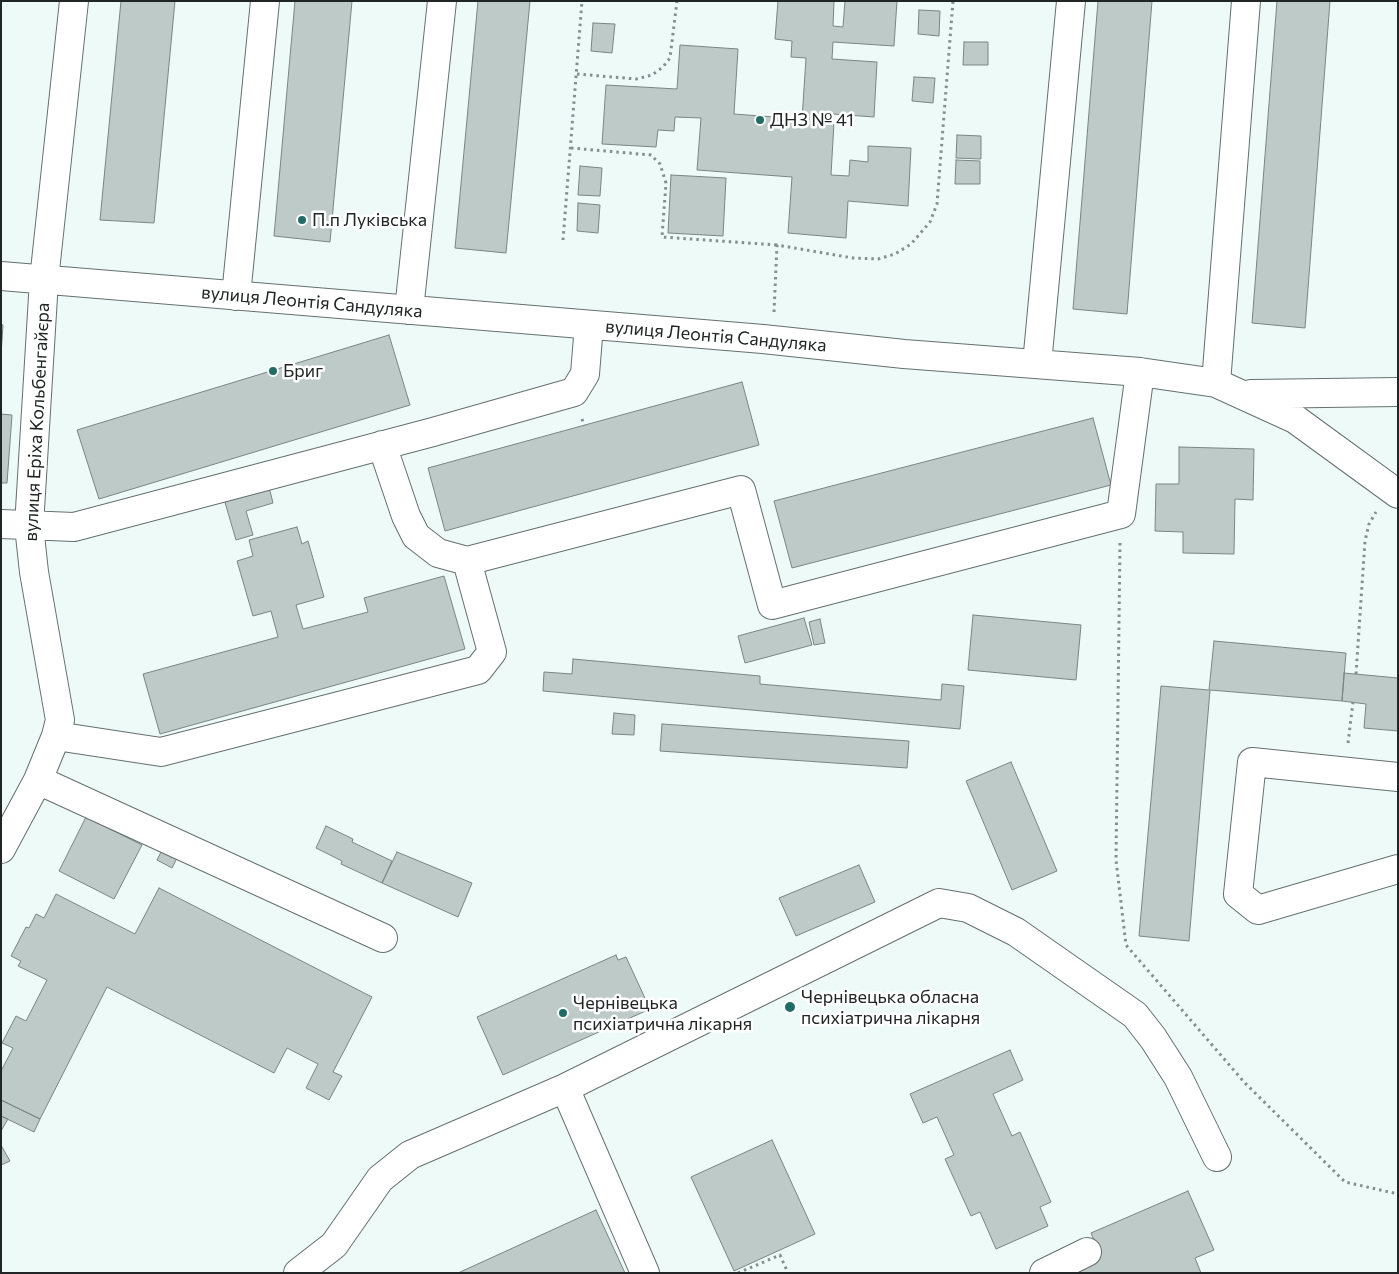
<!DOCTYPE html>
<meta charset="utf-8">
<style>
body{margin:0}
#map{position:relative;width:1399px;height:1274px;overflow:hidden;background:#eefaf8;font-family:Commissioner,sans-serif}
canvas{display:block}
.frame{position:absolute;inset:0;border:2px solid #212525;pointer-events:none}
</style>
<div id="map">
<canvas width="1399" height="1274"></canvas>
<div class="frame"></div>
</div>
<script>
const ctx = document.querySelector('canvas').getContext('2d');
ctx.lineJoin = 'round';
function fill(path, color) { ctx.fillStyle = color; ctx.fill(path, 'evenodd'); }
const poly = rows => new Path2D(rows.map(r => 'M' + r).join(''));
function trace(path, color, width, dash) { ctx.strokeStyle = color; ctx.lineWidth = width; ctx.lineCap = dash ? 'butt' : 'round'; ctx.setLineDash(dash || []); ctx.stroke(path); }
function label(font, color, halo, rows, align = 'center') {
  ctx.font = font + ' Commissioner,sans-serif'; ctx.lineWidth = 5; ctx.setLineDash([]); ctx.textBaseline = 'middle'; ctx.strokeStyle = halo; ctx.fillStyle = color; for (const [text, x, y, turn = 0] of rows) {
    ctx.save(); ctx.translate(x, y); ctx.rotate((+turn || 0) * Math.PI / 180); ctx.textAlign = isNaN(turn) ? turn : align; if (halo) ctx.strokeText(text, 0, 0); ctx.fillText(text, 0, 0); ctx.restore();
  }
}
const building = poly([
 [121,1,175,1,154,223,100,220,121,1],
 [295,1,352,1,330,242,274,236,295,1],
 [478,1,530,1,506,253,455,248,478,1],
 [778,1,834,1,833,26,843,27,845,1,897,1,894,46,833,42,832,59,877,62,874,117,820,113,819,121,834,122,831,175,849,176,850,160,868,162,868,146,911,148,908,206,848,201,846,238,788,233,792,177,697,170,701,118,675,117,674,131,658,130,656,147,602,144,606,85,677,89,680,45,738,49,734,114,802,119,806,58,791,57,792,41,775,39,778,1],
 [1098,1,1152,1,1127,314,1073,309,1098,1],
 [1277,1,1330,1,1305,328,1252,323,1277,1],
 [919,10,940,11,939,36,918,34,919,10],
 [593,23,615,24,612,53,591,51,593,23],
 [964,42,988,42,988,65,963,65,964,42],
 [914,77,935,78,933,103,912,101,914,77],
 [957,135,981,136,981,159,956,158,957,135],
 [956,160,980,161,980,184,955,184,956,160],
 [580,166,602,168,600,196,578,195,580,166],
 [671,175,726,178,723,236,668,233,671,175],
 [578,203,600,205,598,233,577,231,578,203],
 [1,324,3,325,1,355,1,324],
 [389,335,410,405,99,499,77,430,389,335],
 [742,382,759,445,445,531,428,468,742,382],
 [1,414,12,415,7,483,1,483,1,414],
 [1093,418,1111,485,792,568,774,501,1093,418],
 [1179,447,1254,449,1253,500,1235,499,1234,554,1183,553,1183,532,1155,531,1156,484,1179,484,1179,447],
 [269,487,273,503,246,511,253,535,236,540,224,499,269,487],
 [297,527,302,544,308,541,324,597,296,605,303,629,368,612,364,598,444,576,465,649,160,734,143,674,278,637,271,611,253,616,237,561,253,556,249,540,297,527],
 [973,615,1081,625,1076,680,968,670,973,615],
 [804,618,812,645,745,663,738,636,804,618],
 [820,619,825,643,814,645,809,622,820,619],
 [1214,641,1346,653,1342,701,1210,690,1189,941,1139,936,1161,686,1209,690,1214,641],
 [573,659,760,676,760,684,941,700,942,684,964,686,960,729,543,691,544,672,572,674,573,659],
 [1344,673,1398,678,1398,731,1364,728,1366,704,1342,701,1344,673],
 [614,713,635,715,634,735,612,734,614,713],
 [662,724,909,741,907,768,660,751,662,724],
 [1011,762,1057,871,1012,890,966,781,1011,762],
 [86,817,142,845,114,899,59,871,86,817],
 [326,826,353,839,352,842,392,861,382,883,341,864,342,861,316,848,326,826],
 [164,846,179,854,172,868,157,860,164,846],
 [397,852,472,883,458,917,382,883,397,852],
 [859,865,875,902,796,936,779,898,859,865],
 [159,888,372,997,333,1072,342,1076,329,1100,306,1088,318,1064,287,1048,274,1073,107,987,40,1119,1,1100,1,1071,13,1048,2,1043,16,1016,26,1021,47,980,18,966,21,961,11,956,26,927,29,928,36,914,44,918,56,894,135,934,159,888],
 [616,955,618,960,626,957,650,1009,503,1075,477,1017,616,955],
 [1010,1050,1023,1080,993,1094,1012,1136,1020,1132,1051,1202,1040,1207,1048,1226,996,1249,980,1212,971,1216,945,1159,954,1155,937,1117,923,1123,910,1094,1010,1050],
 [1,1100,40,1119,34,1132,1,1116,1,1100],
 [1,1116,8,1119,1,1131,1,1116],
 [772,1140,815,1234,734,1271,691,1177,772,1140],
 [2,1147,10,1161,1,1165,1,1148,2,1147],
 [1188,1191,1214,1250,1195,1258,1201,1273,1060,1273,1100,1255,1091,1233,1188,1191],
 [596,1210,625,1273,458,1273,596,1210]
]);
fill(building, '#becac8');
trace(building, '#7a8583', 1);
const minor = poly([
 [1,276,763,339,904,354,1140,372,1216,383,1295,419,1398,494],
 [236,296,265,1],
 [409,310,442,1],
 [1037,364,1071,1],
 [1216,383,1246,1],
 [1251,394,1398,392],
 [382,445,406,516,416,536,438,553,467,561],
 [1,524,74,527,433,432,574,392,585,374,589,325],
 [56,736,161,752,478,670,492,652,467,561,741,490,772,605,1121,514,1140,372],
 [1398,777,1252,762,1238,894,1258,910,1398,869],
 [38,780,383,938],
 [1,849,38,780,56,736,60,720,34,572,29,526,44,280,74,1],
 [565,1088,645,1273],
 [298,1273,334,1245,380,1179,410,1155,565,1088,939,903,968,908,1016,932,1135,1015,1153,1038,1178,1077,1217,1157],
 [1044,1273,1087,1252]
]);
trace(minor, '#65706e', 30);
trace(poly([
 [577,74,636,79,652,75,663,67,670,58,677,1],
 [571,148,651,155,660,164,666,183,662,237,777,245],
 [563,240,582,1],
 [774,312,777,245,853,258,878,259,895,254,911,244,930,222,937,204,953,1],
 [582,419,584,426],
 [1120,543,1116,860,1126,945,1244,1082,1345,1182,1398,1194],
 [1356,674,1365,541,1369,524,1376,512],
 [1348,743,1353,702],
 [738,1273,780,1255,788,1273]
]), '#868e8d', 3, [2.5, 4]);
trace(minor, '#fff', 28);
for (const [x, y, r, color] of [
 [760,120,5,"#226c66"],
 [302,220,5,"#226c66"],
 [273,371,5,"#226c66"],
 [790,1007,6,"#226c66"],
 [563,1013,5,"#226c66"]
]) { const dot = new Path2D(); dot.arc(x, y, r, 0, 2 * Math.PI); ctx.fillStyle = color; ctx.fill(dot); trace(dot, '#fff', 2); }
label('18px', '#212525', '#fff', [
 ["ДНЗ № 41",770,120],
 ["П.п Луківська",312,220],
 ["Бриг",283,371],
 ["Чернівецька обласна",801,997],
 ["психіатрична лікарня",801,1018],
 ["Чернівецька",573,1003],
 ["психіатрична лікарня",573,1024]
], 'left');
label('18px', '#212525', '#fff', [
 ["вулиця Леонтія Сандуляка",312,302,5],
 ["вулиця Леонтія Сандуляка",716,336,5],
 ["вулиця Еріха Кольбенгайєра",37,422,-87]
]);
</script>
